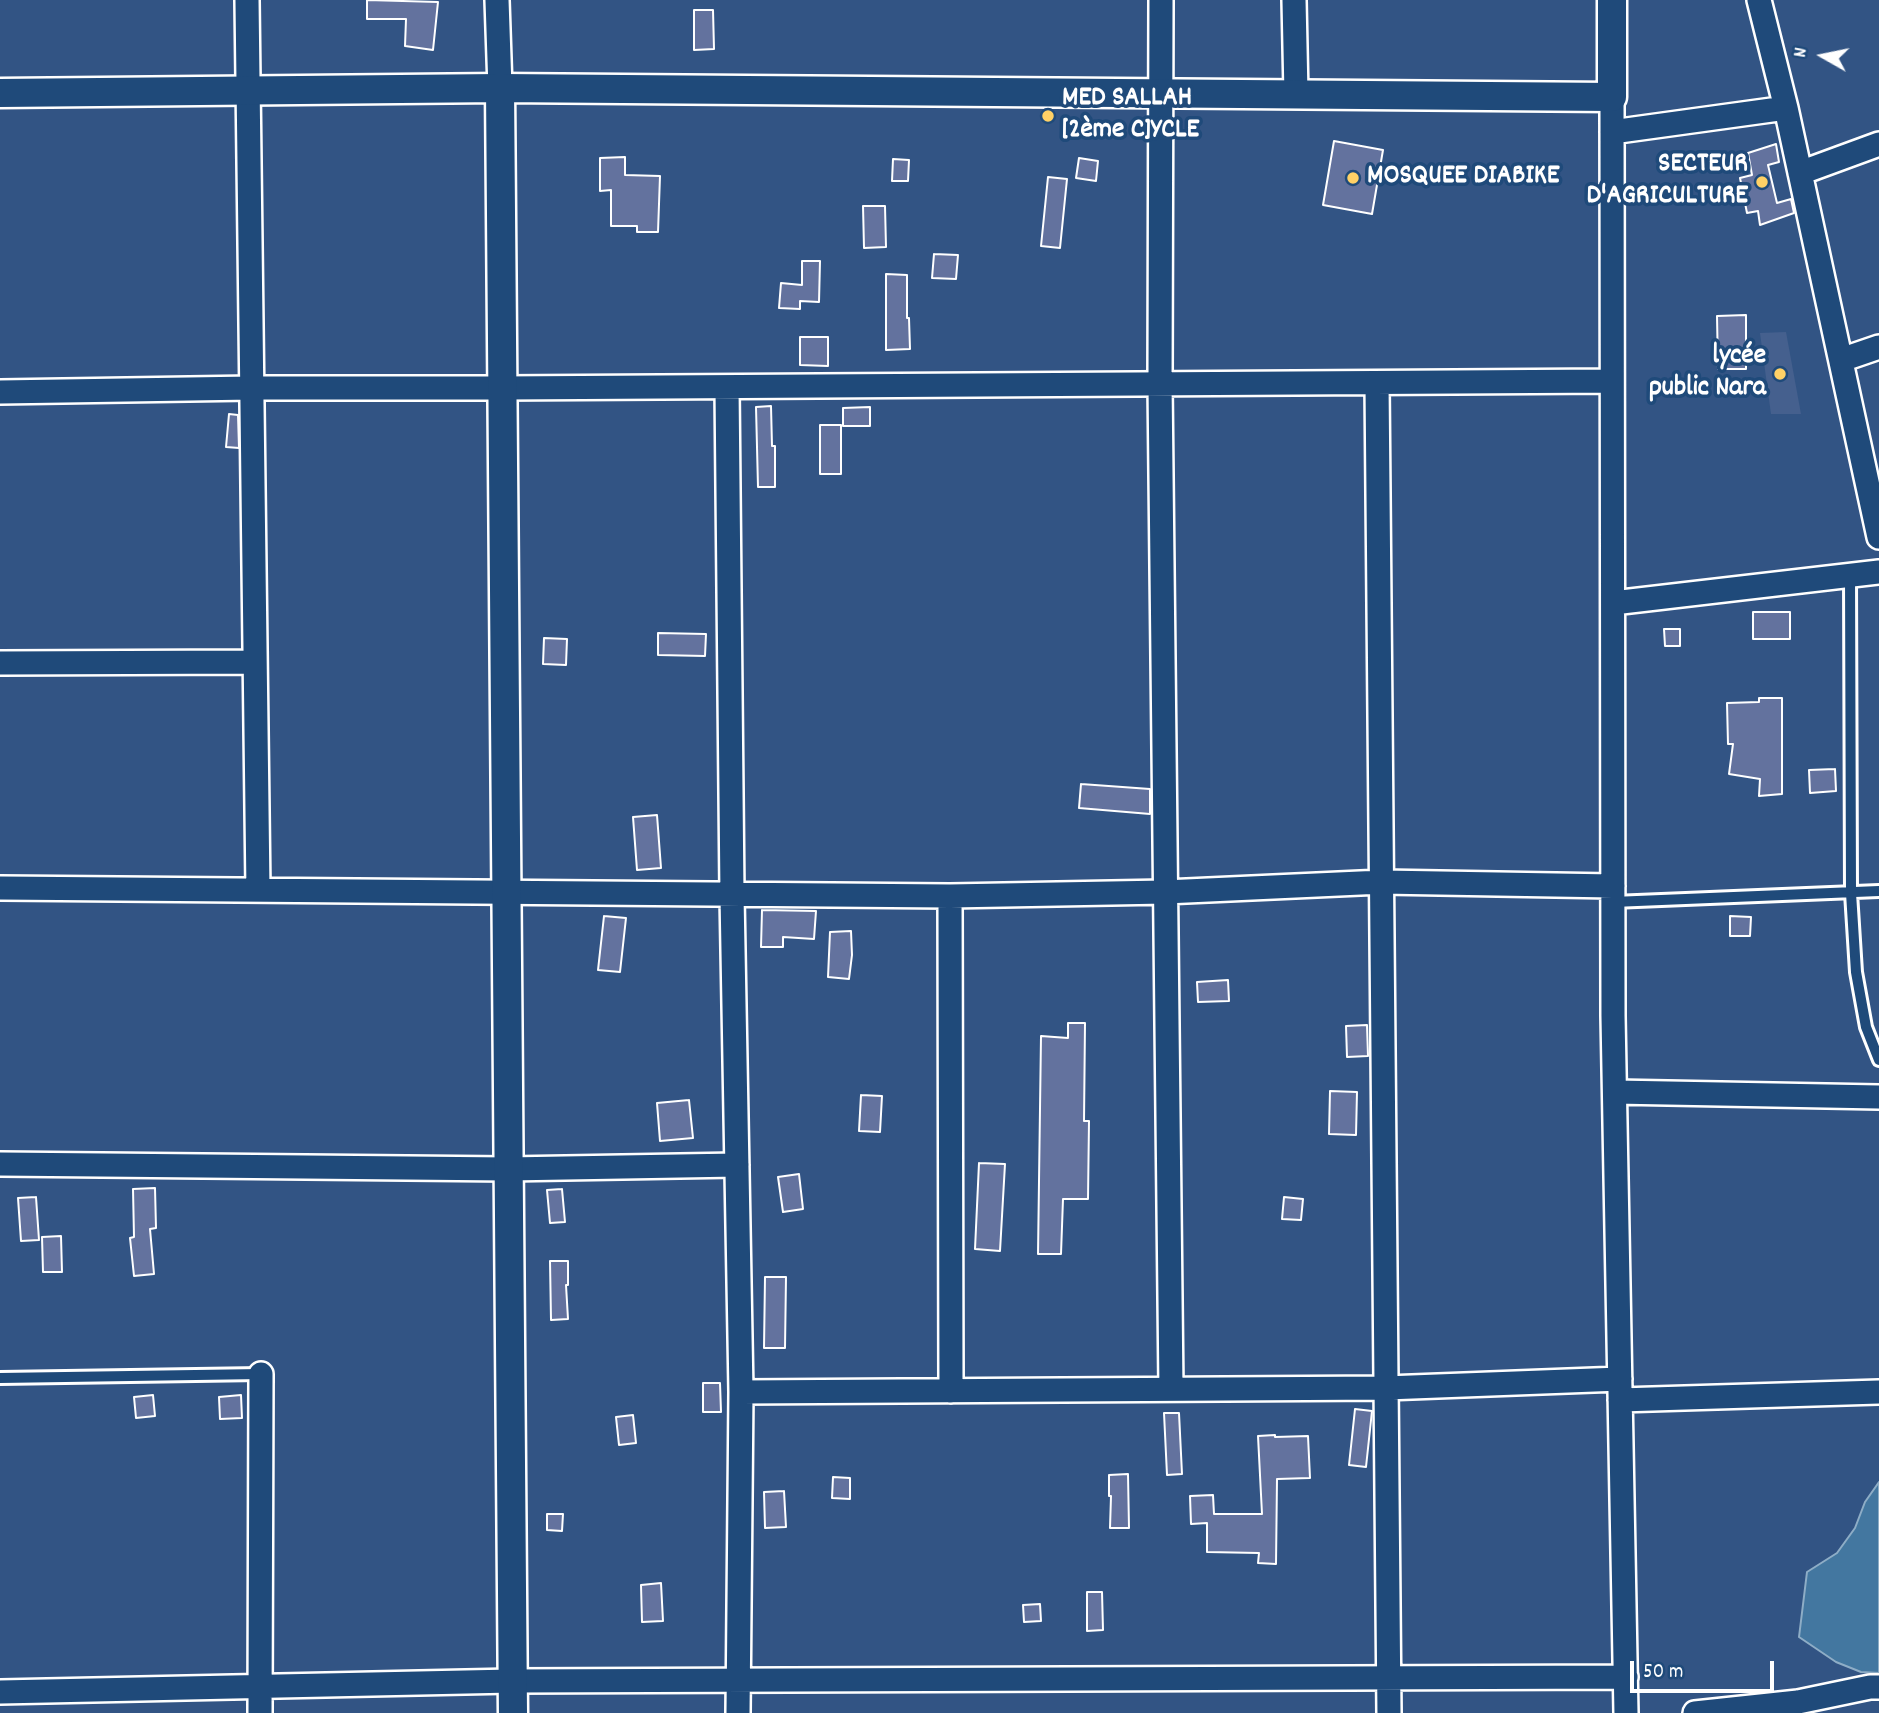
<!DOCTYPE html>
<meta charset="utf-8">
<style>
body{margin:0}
#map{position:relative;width:1879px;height:1713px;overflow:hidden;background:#325484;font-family:Dekko,sans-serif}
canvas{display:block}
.north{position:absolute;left:1788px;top:21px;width:70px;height:70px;-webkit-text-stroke:5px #1f4a7a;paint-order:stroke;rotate:279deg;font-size:19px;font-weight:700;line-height:28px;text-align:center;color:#fff}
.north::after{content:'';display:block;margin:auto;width:24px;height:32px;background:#fff;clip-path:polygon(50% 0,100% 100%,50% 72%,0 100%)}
.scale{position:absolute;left:1630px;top:1661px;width:144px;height:32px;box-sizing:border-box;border:4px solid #fff;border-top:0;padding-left:9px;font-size:21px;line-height:24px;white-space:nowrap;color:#fff;-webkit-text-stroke:5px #1f4a7a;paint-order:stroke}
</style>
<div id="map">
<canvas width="1879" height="1713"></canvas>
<div class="north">N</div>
<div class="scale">50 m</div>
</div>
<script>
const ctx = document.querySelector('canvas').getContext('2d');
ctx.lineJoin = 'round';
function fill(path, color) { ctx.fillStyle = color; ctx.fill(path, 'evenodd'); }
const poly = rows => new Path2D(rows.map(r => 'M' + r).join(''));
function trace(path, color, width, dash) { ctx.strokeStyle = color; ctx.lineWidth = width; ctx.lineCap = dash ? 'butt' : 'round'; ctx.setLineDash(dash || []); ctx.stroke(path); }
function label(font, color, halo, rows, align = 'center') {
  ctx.font = font + ' Dekko,sans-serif'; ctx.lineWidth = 7; ctx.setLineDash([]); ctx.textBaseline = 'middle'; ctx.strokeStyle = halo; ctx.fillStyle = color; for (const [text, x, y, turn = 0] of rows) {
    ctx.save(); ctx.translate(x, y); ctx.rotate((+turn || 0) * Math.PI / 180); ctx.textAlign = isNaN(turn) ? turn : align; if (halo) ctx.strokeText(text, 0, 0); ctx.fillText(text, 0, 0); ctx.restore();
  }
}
fill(poly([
 [1786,332,1801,414,1771,414,1760,333]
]), '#45608e');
const water = poly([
 [1879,1482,1879,1673,1861,1672,1836,1662,1799,1637,1807,1572,1837,1553,1855,1528,1865,1502,1879,1482]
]);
fill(water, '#4377a0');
trace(water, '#8eadc6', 2);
const building = poly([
 [367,0,438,2,433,50,405,46,406,19,367,19,367,0],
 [694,10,713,10,714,49,694,50,694,10],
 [1334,141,1383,150,1372,214,1323,205,1334,141],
 [1776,144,1779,162,1768,165,1777,203,1791,199,1794,213,1760,225,1758,211,1747,213,1740,178,1752,175,1748,153,1776,144],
 [625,157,625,175,660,176,658,232,637,232,637,226,611,226,611,190,600,191,600,158,625,157],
 [1079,158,1098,161,1096,181,1076,178,1079,158],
 [893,159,909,160,908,181,892,181,893,159],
 [1048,177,1067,179,1060,248,1041,246,1048,177],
 [863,206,885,206,886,247,864,248,863,206],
 [934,254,958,255,956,279,932,278,934,254],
 [802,261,820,261,819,302,800,301,800,309,779,308,781,283,802,285,802,261],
 [886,274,907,275,907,318,909,318,910,349,886,350,886,274],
 [1746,315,1746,369,1718,369,1717,316,1746,315],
 [800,337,828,337,828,366,800,365,800,337],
 [771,406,772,446,775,446,775,487,758,487,756,407,771,406],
 [870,407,870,426,843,426,843,408,870,407],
 [229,414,238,415,239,448,226,447,229,414],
 [820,425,841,425,841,474,820,474,820,425],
 [1753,612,1790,612,1790,639,1753,639,1753,612],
 [1664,629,1680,629,1680,646,1665,646,1664,629],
 [658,633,706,634,705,656,658,655,658,633],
 [544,638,567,639,566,665,543,664,544,638],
 [1759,698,1782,698,1782,794,1759,796,1760,779,1729,774,1733,744,1728,744,1727,703,1759,702,1759,698],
 [1835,769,1836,791,1810,793,1809,770,1835,769],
 [1081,784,1150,789,1150,814,1079,808,1081,784],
 [657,815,661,868,637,870,633,817,657,815],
 [762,910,816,911,814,939,783,937,783,947,761,947,762,910],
 [604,916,626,918,620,972,598,970,604,916],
 [1730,916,1751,917,1750,936,1730,936,1730,916],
 [851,931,852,955,849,979,828,977,830,932,851,931],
 [1228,980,1229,1001,1198,1002,1197,982,1228,980],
 [1068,1023,1085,1023,1084,1121,1089,1121,1088,1199,1063,1199,1061,1254,1038,1254,1041,1036,1068,1038,1068,1023],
 [1367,1025,1368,1056,1347,1057,1346,1026,1367,1025],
 [1330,1091,1357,1092,1356,1135,1329,1134,1330,1091],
 [861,1095,882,1096,880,1132,859,1131,861,1095],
 [689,1100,693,1138,660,1141,657,1103,689,1100],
 [979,1163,1005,1164,1000,1251,975,1249,979,1163],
 [799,1174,803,1209,783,1212,778,1177,799,1174],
 [155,1188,156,1228,150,1229,154,1274,134,1276,130,1238,134,1237,133,1189,155,1188],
 [562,1189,565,1222,550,1223,547,1190,562,1189],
 [36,1197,39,1240,21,1241,18,1198,36,1197],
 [1284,1197,1303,1199,1301,1220,1282,1219,1284,1197],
 [61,1236,62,1272,43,1272,42,1237,61,1236],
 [550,1261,568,1261,568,1285,566,1285,568,1319,551,1320,550,1261],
 [765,1277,786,1277,785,1348,764,1348,765,1277],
 [703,1383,720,1383,721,1412,703,1412,703,1383],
 [153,1395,155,1416,136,1418,134,1397,153,1395],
 [241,1395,242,1418,220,1419,219,1397,241,1395],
 [1355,1409,1372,1411,1366,1467,1349,1465,1355,1409],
 [1164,1413,1179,1413,1182,1474,1167,1475,1164,1413],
 [633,1415,636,1443,619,1445,616,1417,633,1415],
 [1275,1435,1275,1437,1308,1436,1310,1478,1277,1479,1276,1564,1258,1563,1259,1553,1207,1552,1207,1523,1191,1524,1190,1496,1213,1495,1214,1514,1262,1514,1258,1436,1275,1435],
 [1128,1474,1129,1528,1110,1528,1111,1496,1109,1496,1109,1475,1128,1474],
 [833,1477,850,1478,850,1499,832,1498,833,1477],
 [784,1491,786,1527,765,1528,764,1492,784,1491],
 [547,1514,563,1514,562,1531,547,1530,547,1514],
 [661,1583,663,1621,642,1622,641,1585,661,1583],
 [1087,1592,1102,1592,1103,1630,1087,1631,1087,1592],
 [1040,1604,1041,1621,1024,1622,1023,1605,1040,1604]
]);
fill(building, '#63729e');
trace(building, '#fff', 2);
const service = poly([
 [1850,575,1851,893,1856,972,1866,1027,1879,1060],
 [1613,902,1879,891],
 [0,1378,261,1374]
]);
const minor = poly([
 [247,0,258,890],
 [497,0,500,88],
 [1161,0,1160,384,1171,1389],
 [1294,0,1296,94],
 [1759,0,1786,108],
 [1612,97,1613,1016,1626,1713],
 [1612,132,1786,108,1879,537],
 [1800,173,1879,144],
 [1841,360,1879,347],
 [1377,383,1389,1713],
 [727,387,732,895,741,1392,738,1713],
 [0,392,252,388,502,388,1612,381],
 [1613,603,1879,572],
 [0,663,255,662],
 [0,888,950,896,1165,892,1382,882,1613,886],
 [950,896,951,1391],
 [1615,1092,1879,1097],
 [0,1164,508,1169,737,1165],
 [741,1392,1386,1388,1620,1379],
 [1620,1400,1879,1392],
 [0,1692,512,1681,1626,1677],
 [260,1713,261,1374],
 [1695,1713,1798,1702,1870,1687,1879,1687]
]);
const tertiary = poly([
 [500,88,513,1713],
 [0,93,500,88,1612,97,1612,0]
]);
trace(service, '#fff', 16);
trace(minor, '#fff', 28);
trace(tertiary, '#fff', 33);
trace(service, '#1f4a7a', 10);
trace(minor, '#1f4a7a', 23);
trace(tertiary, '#1f4a7a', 28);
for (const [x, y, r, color] of [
 [1048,116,7,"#ffd166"],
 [1353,178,7,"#ffd166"],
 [1762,182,7,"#ffd166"],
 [1780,374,7,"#ffd166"]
]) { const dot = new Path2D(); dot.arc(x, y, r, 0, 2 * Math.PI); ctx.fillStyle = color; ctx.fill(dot); trace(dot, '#1f4a7a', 2.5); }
label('bold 28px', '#fff', '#1f4a7a', [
 ["MED SALLAH",1062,100],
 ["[2ème C]YCLE",1062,132],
 ["SECTEUR",1748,166,"right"],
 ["D'AGRICULTURE",1748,198,"right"],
 ["MOSQUEE DIABIKE",1367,178],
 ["lycée",1766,358,"right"],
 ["public Nara",1766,390,"right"]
], 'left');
</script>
